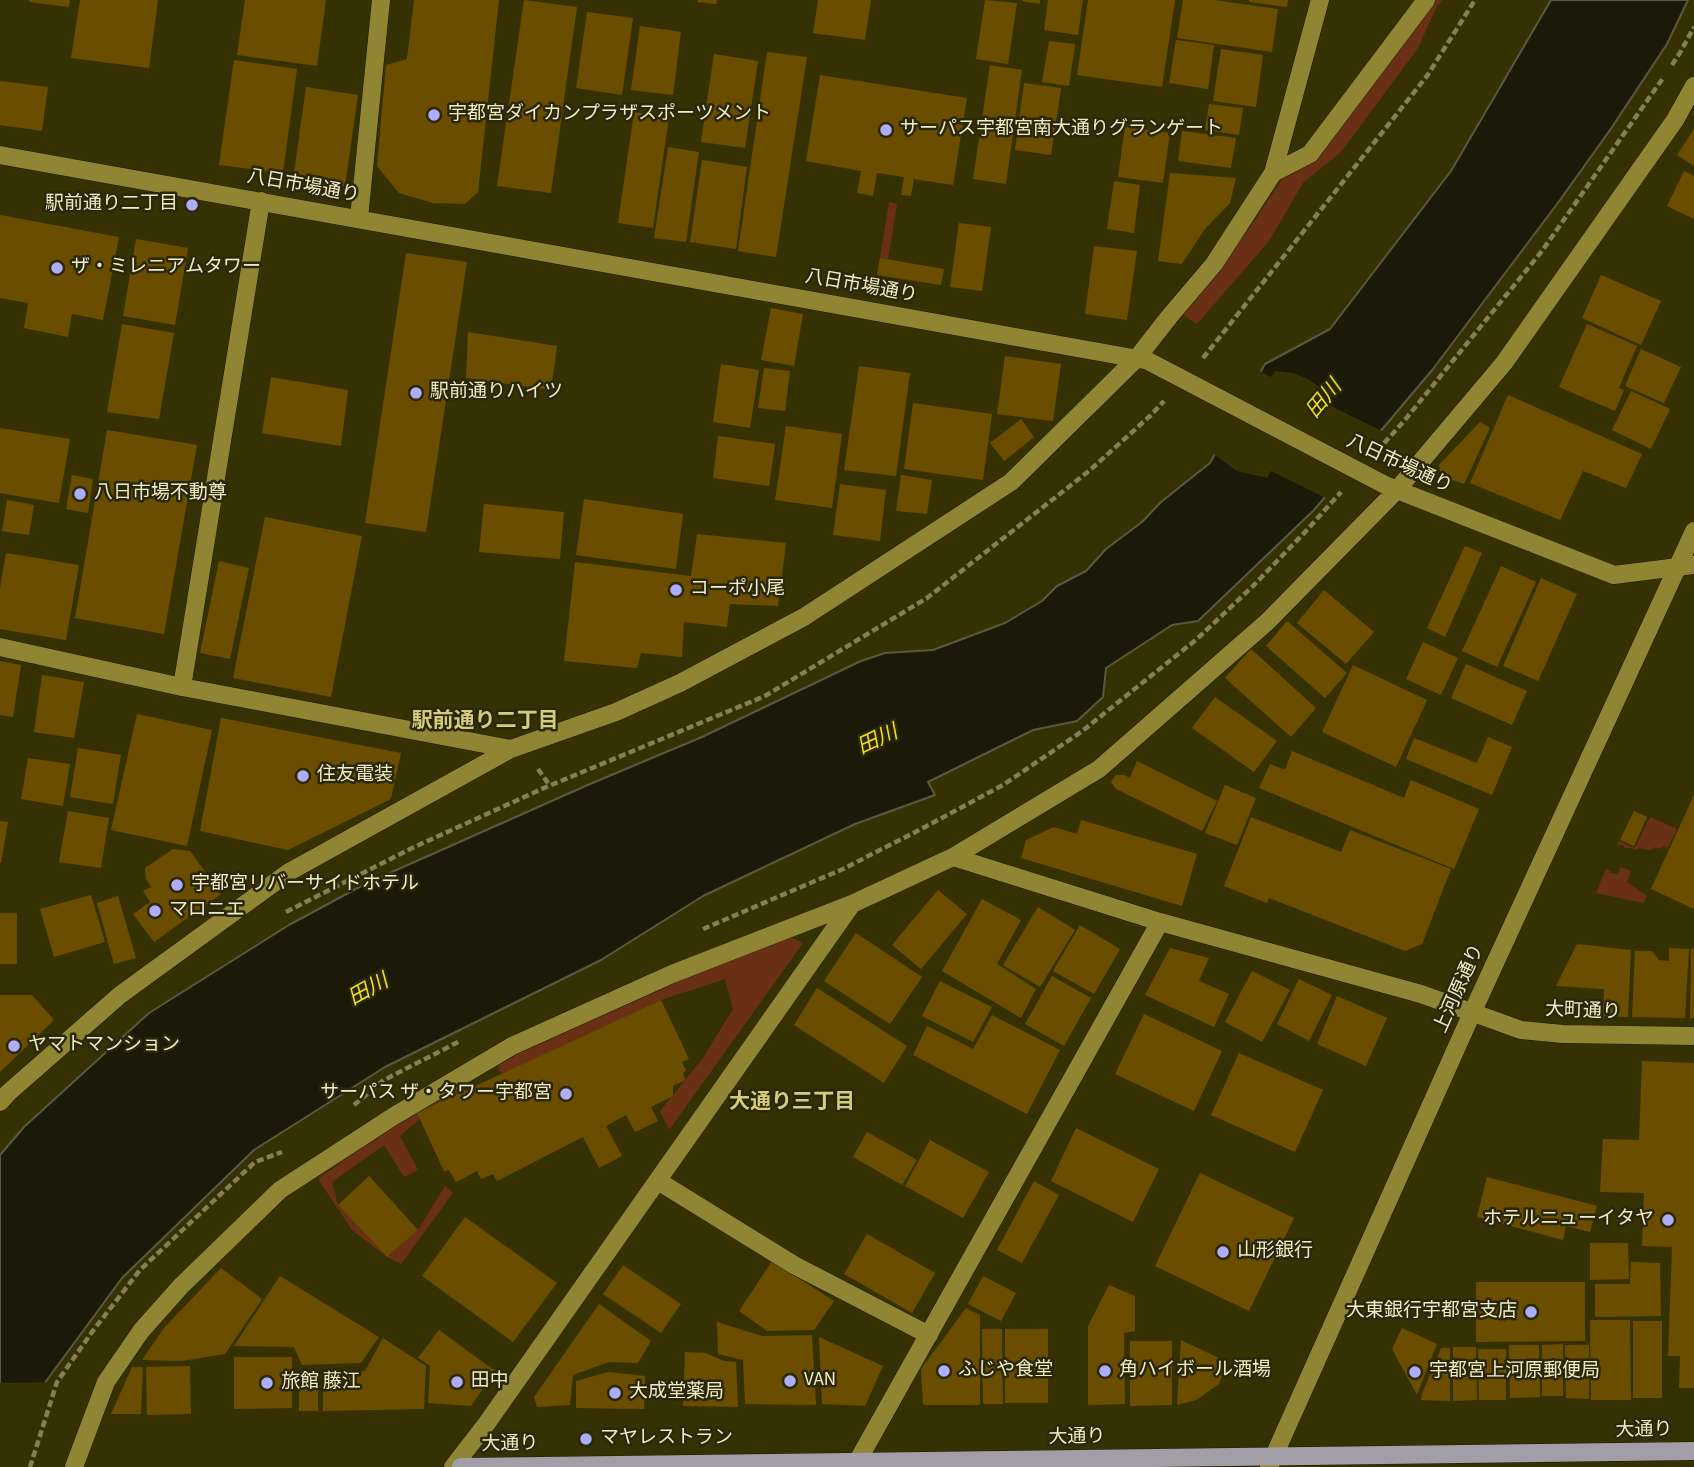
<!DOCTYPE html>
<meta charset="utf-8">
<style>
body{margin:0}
canvas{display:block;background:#363103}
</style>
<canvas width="1694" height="1467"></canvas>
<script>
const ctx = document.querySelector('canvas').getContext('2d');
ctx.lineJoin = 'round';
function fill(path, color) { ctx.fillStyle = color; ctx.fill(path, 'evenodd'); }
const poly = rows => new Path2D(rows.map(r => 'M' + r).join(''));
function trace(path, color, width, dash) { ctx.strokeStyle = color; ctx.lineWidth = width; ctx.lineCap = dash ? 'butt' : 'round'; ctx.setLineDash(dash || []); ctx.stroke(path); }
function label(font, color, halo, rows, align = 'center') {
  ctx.font = font + ' "Source Sans 3","Noto Sans JP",sans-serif'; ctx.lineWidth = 5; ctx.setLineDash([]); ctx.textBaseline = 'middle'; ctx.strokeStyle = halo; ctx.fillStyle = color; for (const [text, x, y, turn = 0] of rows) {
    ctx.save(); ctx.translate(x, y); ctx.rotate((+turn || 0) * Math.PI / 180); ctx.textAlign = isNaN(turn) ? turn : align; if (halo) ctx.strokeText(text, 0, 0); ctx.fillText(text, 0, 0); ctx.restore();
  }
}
fill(poly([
 [1429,0,1442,0,1437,6,1418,48,1341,152,1303,183,1269,241,1197,324,1182,314,1253,223,1283,178],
 [889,202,897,204,888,260,880,258],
 [1650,817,1677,829,1668,847,1663,846,1659,849,1655,847,1651,850,1639,848,1636,850,1631,848,1625,848,1622,845,1617,845,1619,841,1635,848],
 [1621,867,1631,871,1627,882,1647,896,1643,903,1596,893,1606,869,1611,871,1610,873,1618,874],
 [789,937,803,943,669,1130,660,1111,703,1058,733,1009,725,979,661,1000,502,1074,497,1066,523,1051,673,983],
 [463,1086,465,1091,420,1119,400,1136,418,1170,404,1177,384,1145,332,1182,338,1205,387,1257,418,1230,445,1186,453,1193,401,1264,387,1257,352,1230,318,1179,371,1140]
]), '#693016');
const water = poly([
 [1551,0,1688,0,1667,44,1610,130,1560,200,1433,369,1314,510,1198,621,1172,625,1106,668,1103,697,1077,721,1033,730,928,782,935,795,855,824,703,896,601,960,385,1067,254,1150,122,1278,44,1384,0,1467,0,1155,24,1127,149,1013,289,925,365,884,590,784,702,737,861,661,885,653,933,650,1005,623,1042,601,1057,586,1086,571,1106,549,1142,522,1161,502,1210,463,1265,364,1330,329,1451,171,1551,0]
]);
fill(water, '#1b1908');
trace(water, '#5b5840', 2);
fill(poly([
 [1257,370,1271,377,1276,371,1293,373,1308,379,1321,388,1329,399,1327,404,1384,432,1328,499,1271,471,1267,478,1237,471,1212,453],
 [50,1382,47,1386,20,1467,0,1467,0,1383]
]), '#363103');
fill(poly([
 [29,0,70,0,69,7,29,2],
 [80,0,158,0,149,68,71,58],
 [245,0,326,0,317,66,237,55],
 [414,0,499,0,478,192,465,204,433,203,399,193,377,166,386,65,407,59],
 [524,0,577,7,551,193,497,186],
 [698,0,717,0,716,4,698,2],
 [818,0,871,0,865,40,813,33],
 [985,0,1017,3,1008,64,976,59],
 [1022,0,1040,0,1040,4,1022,1],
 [1048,0,1083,0,1078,35,1044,30],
 [1088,0,1175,0,1162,87,1077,75],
 [1183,0,1214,0,1278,9,1272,52,1177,38],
 [1249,0,1288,0,1287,7,1249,2],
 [587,12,633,18,622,95,576,88],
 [640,26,681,32,673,95,631,90],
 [1176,40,1214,45,1208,89,1169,83],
 [1049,41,1075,44,1069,86,1042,82],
 [1221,49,1263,55,1256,107,1213,101],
 [767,52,807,57,776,257,738,251],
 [714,54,758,61,745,148,701,142],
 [234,60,297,69,283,173,219,165],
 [990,65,1022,70,1006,184,973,179],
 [820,75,967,98,953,185,914,179,911,196,901,195,904,177,877,173,873,196,857,193,861,171,806,161],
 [0,81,48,87,42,131,0,125],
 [1024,83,1061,88,1051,155,1015,150],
 [306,87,358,95,345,186,293,179],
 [1209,104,1243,108,1239,135,1205,130],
 [634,112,669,117,653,228,618,223],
 [1125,127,1170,133,1163,183,1118,177],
 [1694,129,1694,166,1677,155],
 [1182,131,1236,138,1231,168,1178,161],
 [668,147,699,152,686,242,654,238],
 [702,160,747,167,736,249,690,242],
 [1684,171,1694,176,1694,219,1667,206],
 [1170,173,1236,178,1230,203,1204,230,1182,264,1158,261],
 [1114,181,1140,185,1134,233,1107,229],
 [0,215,119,237,103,320,72,314,68,337,24,328,28,303,0,298],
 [959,223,991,227,982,291,950,287],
 [136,239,188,248,175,325,123,316],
 [1094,246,1137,251,1127,320,1085,314],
 [406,253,467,262,426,532,365,523],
 [880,258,944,269,941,285,877,275],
 [1601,275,1661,301,1641,345,1582,318],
 [771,308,803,314,794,366,761,360],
 [122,324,174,333,159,419,107,412],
 [1587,324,1637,346,1619,388,1624,390,1615,411,1559,387],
 [468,332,557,346,551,390,466,378],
 [1641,349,1681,367,1664,403,1625,386],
 [1005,356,1061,364,1053,421,997,414],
 [721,364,759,370,750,428,713,422],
 [859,366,910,373,896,476,844,470],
 [764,368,790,371,785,411,758,408],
 [271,377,348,390,341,446,262,433],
 [1631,391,1670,409,1651,449,1612,430],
 [1508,395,1642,454,1626,488,1583,471,1560,520,1470,483],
 [913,403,992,414,983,480,904,469],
 [1021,419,1034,437,1004,461,990,443],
 [1480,422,1490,428,1464,484,1441,476,1439,465],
 [786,426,842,434,832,508,775,500],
 [0,428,70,439,59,503,0,493],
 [107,430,197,445,164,634,75,618],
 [718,436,775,444,769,486,713,478],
 [72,475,93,479,88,513,66,509],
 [901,475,932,480,927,514,896,511],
 [840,484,886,490,880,541,833,535],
 [584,499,683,514,676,569,576,555],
 [7,500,34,505,29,535,2,531],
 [484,504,564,512,560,559,479,552],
 [265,517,362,536,331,697,233,678],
 [697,534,786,543,778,606,730,604,727,627,684,622,682,657,641,653,637,668,564,661,575,562,691,576],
 [1465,546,1482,553,1445,637,1427,628],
 [6,553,79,565,66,640,0,629,0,588],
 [219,561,249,568,230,659,200,653],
 [1501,566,1536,582,1497,667,1462,651],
 [1541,578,1577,594,1538,681,1503,666],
 [1324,590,1374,632,1346,664,1297,623],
 [1287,621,1347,673,1325,698,1266,646],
 [1423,642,1458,658,1441,695,1406,679],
 [1251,649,1316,708,1291,737,1225,678],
 [0,661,21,665,13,717,0,715],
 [1466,664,1527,691,1512,725,1451,698],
 [1353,665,1427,700,1396,767,1322,732],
 [42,675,84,682,74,738,34,732],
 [1215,697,1277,741,1254,772,1192,728],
 [137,714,212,730,187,846,111,830],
 [221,718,401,753,391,799,288,850,200,831],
 [1488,737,1512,747,1492,795,1406,759,1414,738,1477,763],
 [78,748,121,755,113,804,70,797],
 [1292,751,1404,798,1411,780,1479,809,1454,869,1259,788,1270,764,1285,770],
 [28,758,70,764,63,806,21,799],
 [1137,761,1217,801,1202,831,1116,789,1111,782,1116,775,1124,775,1130,778],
 [1225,785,1256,798,1237,845,1205,833],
 [1694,795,1694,909,1651,889],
 [68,811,109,818,101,868,59,862],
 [1634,811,1647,817,1634,846,1620,840],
 [1251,817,1341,852,1350,830,1451,869,1422,944,1405,951,1269,898,1267,903,1224,886],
 [1081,820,1197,854,1182,906,1021,858,1026,840,1054,827,1077,834],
 [0,821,8,822,1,863,0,863],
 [173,849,190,851,221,894,154,942,133,914,150,902,143,891,151,887,146,879,145,868],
 [938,890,967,914,921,969,892,945],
 [91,895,105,942,54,957,40,909],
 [118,896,136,958,114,964,97,903],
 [982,899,1021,920,997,964,1036,989,1021,1018,942,971],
 [1038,907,1075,930,1040,987,1003,965],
 [0,913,17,913,17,964,0,964],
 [1080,925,1120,949,1094,994,1053,971],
 [856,933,922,977,890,1024,824,981],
 [1577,944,1631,950,1628,1017,1603,1016,1604,989,1556,986],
 [1170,948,1209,958,1199,981,1229,994,1214,1027,1145,995],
 [1669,948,1689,949,1685,1018,1632,1017,1635,951,1652,951,1659,960,1669,961],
 [1691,948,1694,949,1694,1018,1690,1018],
 [1252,971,1290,990,1262,1042,1225,1022],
 [1052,976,1091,998,1064,1046,1025,1024],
 [1299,979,1332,995,1309,1041,1277,1024],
 [940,981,992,1007,973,1042,922,1016],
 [817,988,907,1046,884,1083,794,1025],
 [0,995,32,995,54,1020,0,1072],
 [1337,996,1387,1018,1366,1066,1317,1044],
 [661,1000,689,1059,682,1062,686,1070,683,1073,685,1080,673,1086,673,1096,651,1107,658,1121,635,1132,626,1115,606,1126,622,1156,599,1168,583,1137,497,1181,493,1174,481,1179,477,1171,456,1182,449,1170,444,1171,417,1113],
 [1144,1014,1222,1051,1194,1111,1115,1074],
 [992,1015,1060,1050,1027,1114,913,1055,927,1026,973,1049],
 [1239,1053,1323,1090,1295,1152,1211,1115],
 [1642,1061,1694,1063,1694,1388,1679,1388,1680,1356,1668,1356,1672,1247,1642,1246,1644,1193,1600,1192,1603,1139,1639,1140],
 [1076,1128,1159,1169,1133,1222,1051,1181],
 [867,1132,917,1160,902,1185,853,1157],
 [930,1140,989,1172,963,1218,905,1186],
 [1200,1173,1294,1218,1249,1311,1155,1266],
 [369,1176,418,1230,387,1257,338,1205],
 [1487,1177,1597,1206,1590,1232,1566,1226,1563,1240,1477,1217],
 [1034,1181,1059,1195,1022,1263,997,1250],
 [465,1217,557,1283,513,1342,422,1276],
 [867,1234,935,1273,912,1313,844,1274],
 [1590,1243,1628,1243,1629,1279,1590,1280],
 [772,1261,834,1301,814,1330,767,1331,739,1311],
 [1631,1262,1660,1263,1661,1316,1595,1317,1595,1284,1630,1284],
 [623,1265,681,1304,661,1333,603,1294],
 [221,1268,262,1299,225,1354,182,1361,142,1360,164,1328],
 [280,1276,379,1337,361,1363,302,1365,294,1347,234,1346],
 [983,1276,1016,1293,1001,1321,968,1304],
 [1476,1282,1585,1282,1585,1341,1476,1342],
 [1109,1285,1135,1296,1135,1331,1124,1333,1125,1404,1088,1405,1088,1326],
 [599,1304,651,1341,638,1363,609,1362,573,1375,570,1405,537,1407,534,1397],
 [966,1308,980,1315,980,1405,923,1405,921,1369],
 [1590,1320,1630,1320,1631,1400,1591,1400],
 [1633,1321,1662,1321,1662,1398,1633,1398],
 [717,1322,762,1336,812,1335,816,1405,745,1404,743,1360,718,1354],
 [1402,1328,1437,1344,1417,1395,1392,1349],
 [982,1329,1002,1329,1003,1404,983,1404],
 [1005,1329,1048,1329,1048,1403,1005,1403],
 [439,1330,495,1371,471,1406,428,1403,430,1366,418,1358],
 [819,1337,883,1366,865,1406,822,1404],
 [383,1338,426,1366,424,1409,323,1411,323,1373,365,1371],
 [1181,1340,1227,1362,1219,1384,1196,1400,1177,1405],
 [1130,1341,1172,1341,1172,1405,1130,1406],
 [1563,1344,1563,1396,1542,1396,1542,1345],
 [1509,1345,1539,1345,1540,1397,1510,1398],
 [1565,1345,1589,1345,1589,1399,1566,1398],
 [1453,1347,1476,1347,1477,1400,1453,1401],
 [1441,1348,1450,1348,1450,1401,1421,1400,1422,1394],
 [1478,1349,1506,1349,1506,1400,1479,1400],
 [685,1352,706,1353,724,1361,736,1362,738,1407,683,1406],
 [234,1357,292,1357,292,1408,234,1409],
 [190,1366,191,1414,147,1415,146,1367],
 [132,1367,143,1367,141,1414,111,1414],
 [608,1372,645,1376,644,1409,576,1408,576,1381],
 [299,1374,318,1375,318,1411,299,1411]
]), '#6b4d00');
const minor = poly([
 [0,155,1144,360],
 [1273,173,1310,154,1426,0],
 [359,218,381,0],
 [1387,486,1614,575,1694,565],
 [0,647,182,687,511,749],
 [182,687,261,201],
 [953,857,1160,922,1421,994,1521,1030,1563,1034,1694,1036],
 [0,1102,8,1093,120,995,289,872,511,749,616,712,680,683,804,617,1011,482,1137,358,1169,317,1214,264,1273,173,1320,0],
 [658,1181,794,1265,929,1335],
 [857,1462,1160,922],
 [74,1467,106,1382,141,1331,181,1286,280,1190,394,1116,512,1046,672,974,852,904,953,857,1099,769,1267,622,1396,491,1504,363,1675,120,1694,86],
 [453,1467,487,1423,852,904]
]);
const tertiary = poly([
 [1269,1467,1472,1013,1694,531]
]);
const primary = poly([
 [461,1467,1694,1451]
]);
trace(minor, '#1c1901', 19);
trace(tertiary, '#1c1901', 19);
trace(primary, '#1c1901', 19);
trace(poly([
 [1672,65,1681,51,1694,27],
 [1203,358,1427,76,1475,0],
 [1377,451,1404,421,1542,251,1663,78],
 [538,769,550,786],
 [286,912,410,849,544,788,765,696,927,598,1089,471,1150,416,1164,401],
 [703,929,843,869,925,827,1003,785,1081,732,1197,639,1252,587,1306,531,1341,492],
 [354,1105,384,1080,460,1041],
 [30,1467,57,1382,92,1332,140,1270,255,1162,282,1152]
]), '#847f54', 4.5, [7, 3.5]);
trace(minor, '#8f8532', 18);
trace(tertiary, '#8f8532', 18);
trace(primary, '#a29ea7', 18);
const minorBridge = poly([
 [1150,362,1387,486]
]);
trace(minorBridge, '#1c1901', 19, []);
trace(minorBridge, '#8f8532', 18);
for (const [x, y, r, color] of [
 [434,115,7,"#adaefb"],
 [886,130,7,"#adaefb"],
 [192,205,7,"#adaefb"],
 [57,268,7,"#adaefb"],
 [416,393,7,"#adaefb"],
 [80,494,7,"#adaefb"],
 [676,590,7,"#adaefb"],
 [303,776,7,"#adaefb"],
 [177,885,7,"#adaefb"],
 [155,911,7,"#adaefb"],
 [14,1046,7,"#adaefb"],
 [566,1094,7,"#adaefb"],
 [1668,1220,7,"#adaefb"],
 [1223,1252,7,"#adaefb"],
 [1531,1312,7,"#adaefb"],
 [944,1371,7,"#adaefb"],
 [1105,1371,7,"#adaefb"],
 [1415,1372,7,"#adaefb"],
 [790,1381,7,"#adaefb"],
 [457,1382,7,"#adaefb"],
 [267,1383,7,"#adaefb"],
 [615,1393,7,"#adaefb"],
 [586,1439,7,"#adaefb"]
]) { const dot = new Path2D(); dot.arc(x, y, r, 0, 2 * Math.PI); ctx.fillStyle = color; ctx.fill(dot); trace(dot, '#2a270d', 2.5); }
label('19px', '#efebc3', '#2a270d', [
 ["宇都宮ダイカンプラザスポーツメント",448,115],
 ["サーパス宇都宮南大通りグランゲート",900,130],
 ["駅前通り二丁目",178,205,"right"],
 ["ザ・ミレニアムタワー",71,268],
 ["駅前通りハイツ",430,393],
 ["八日市場不動尊",94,494],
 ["コーポ小尾",690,590],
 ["住友電装",317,776],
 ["宇都宮リバーサイドホテル",191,885],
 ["マロニエ",169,911],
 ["ヤマトマンション",28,1046],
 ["サーパス ザ・タワー宇都宮",552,1094,"right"],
 ["ホテルニューイタヤ",1654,1220,"right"],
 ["山形銀行",1237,1252],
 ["大東銀行宇都宮支店",1517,1312,"right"],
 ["ふじや食堂",958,1371],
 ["角ハイボール酒場",1119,1371],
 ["宇都宮上河原郵便局",1429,1372],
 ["VAN",804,1381],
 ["田中",471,1382],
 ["旅館 藤江",281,1383],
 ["大成堂薬局",629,1393],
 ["マヤレストラン",600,1439]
], 'left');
label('19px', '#efebc3', '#2a270d', [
 ["八日市場通り",303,187,10],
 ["八日市場通り",861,287,10],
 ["八日市場通り",1399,465,25],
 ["上河原通り",1460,989,-66],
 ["大町通り",1583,1012,2],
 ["大通り",1644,1431,-1],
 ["大通り",1077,1438,-1],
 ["大通り",510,1445,-1]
]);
label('italic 21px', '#f2df1b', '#2a270d', [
 ["田川",1325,400,-50],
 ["田川",878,741,-25],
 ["田川",369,991,-29]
]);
label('bold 21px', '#d6cd7b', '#2a270d', [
 ["駅前通り二丁目",485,722],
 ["大通り三丁目",792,1103]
]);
</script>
